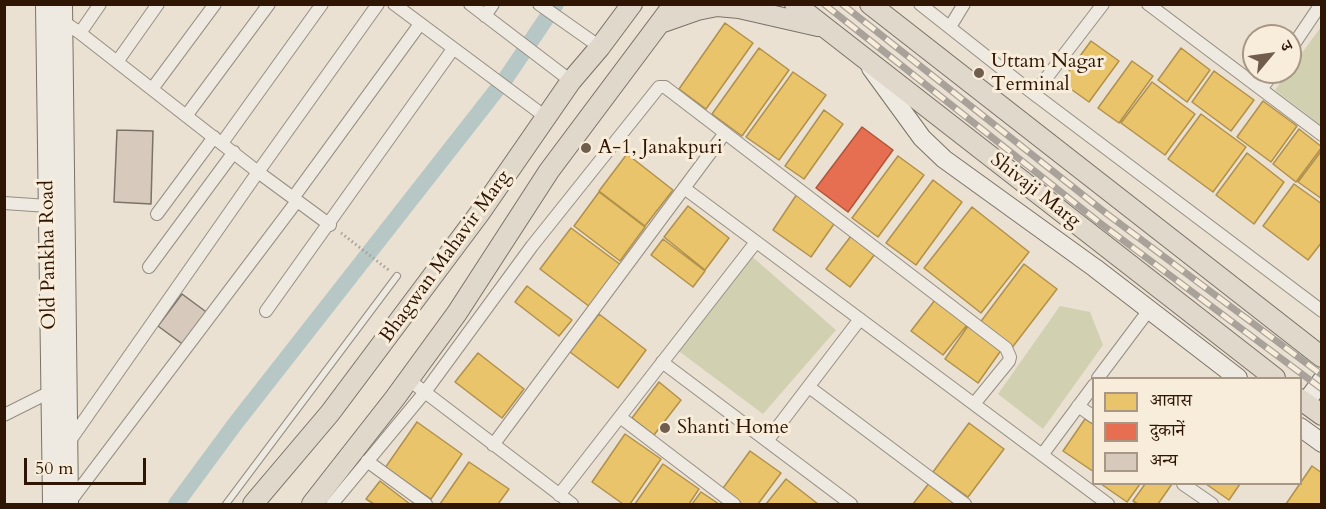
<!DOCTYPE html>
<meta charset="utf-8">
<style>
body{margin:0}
#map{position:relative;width:1326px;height:509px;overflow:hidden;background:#eae1d2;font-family:Cardo,"Noto Serif Devanagari",serif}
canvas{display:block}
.frame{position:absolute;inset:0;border:6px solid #2f1604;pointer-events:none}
.legend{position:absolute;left:1092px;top:377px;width:210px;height:108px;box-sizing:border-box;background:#f8eddb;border:2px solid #a89785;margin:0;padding:8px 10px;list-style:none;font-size:18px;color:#2f1604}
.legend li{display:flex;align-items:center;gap:12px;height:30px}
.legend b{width:30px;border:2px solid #a89785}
.north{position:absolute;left:1242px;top:24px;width:60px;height:60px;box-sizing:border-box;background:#f8eddb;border:2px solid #a89785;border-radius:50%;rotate:61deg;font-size:16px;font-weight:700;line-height:24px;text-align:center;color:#2f1604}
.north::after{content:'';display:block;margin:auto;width:21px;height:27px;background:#705d4c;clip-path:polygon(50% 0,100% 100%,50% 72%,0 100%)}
.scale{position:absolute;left:24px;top:458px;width:122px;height:27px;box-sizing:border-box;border:3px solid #2f1604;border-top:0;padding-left:8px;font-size:18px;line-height:21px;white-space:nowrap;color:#2f1604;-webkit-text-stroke:4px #f8eddb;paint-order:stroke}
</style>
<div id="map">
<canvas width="1326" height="509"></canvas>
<div class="frame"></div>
<ul class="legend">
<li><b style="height:16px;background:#e9c46a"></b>आवास</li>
<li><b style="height:16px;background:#e76f51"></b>दुकानें</li>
<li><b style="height:16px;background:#d7c9bb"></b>अन्य</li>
</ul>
<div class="north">उ</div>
<div class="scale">50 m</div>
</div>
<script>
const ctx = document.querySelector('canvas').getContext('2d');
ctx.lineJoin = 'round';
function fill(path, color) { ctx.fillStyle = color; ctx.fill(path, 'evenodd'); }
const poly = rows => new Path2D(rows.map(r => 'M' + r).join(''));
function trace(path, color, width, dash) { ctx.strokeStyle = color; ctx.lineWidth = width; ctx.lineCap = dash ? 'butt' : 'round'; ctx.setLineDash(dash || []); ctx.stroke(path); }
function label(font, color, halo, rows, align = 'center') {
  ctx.font = font + ' Cardo,serif'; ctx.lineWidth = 6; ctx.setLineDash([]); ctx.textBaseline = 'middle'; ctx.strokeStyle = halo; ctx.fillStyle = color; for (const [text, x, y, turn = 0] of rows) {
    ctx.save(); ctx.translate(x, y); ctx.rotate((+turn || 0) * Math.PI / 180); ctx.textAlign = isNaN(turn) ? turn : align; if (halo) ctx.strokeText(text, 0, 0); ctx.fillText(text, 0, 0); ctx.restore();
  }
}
fill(poly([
 [1321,27,1321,125,1275,90,1288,72,1290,72,1290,69],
 [748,253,836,330,763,414,672,346],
 [1060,306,1090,312,1103,345,1043,429,998,394]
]), '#d1d0b0');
const homes = poly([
 [725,23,753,43,706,109,679,89,725,23],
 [1091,41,1119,61,1089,102,1061,82,1091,41],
 [759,48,789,70,742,136,712,114,759,48],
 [1181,48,1210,70,1187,102,1158,80,1181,48],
 [1132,61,1153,76,1119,123,1098,108,1132,61],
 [1214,71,1254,100,1231,131,1192,102,1214,71],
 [793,72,826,95,779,160,746,137,793,72],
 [1152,82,1195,114,1165,155,1121,123,1152,82],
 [1263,101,1297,126,1271,162,1237,137,1263,101],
 [824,110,843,124,804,179,785,166,824,110],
 [1201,114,1246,147,1213,192,1168,159,1201,114],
 [1299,129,1322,147,1296,182,1273,164,1299,129],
 [1322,150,1322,199,1298,182,1322,150],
 [1247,153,1284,182,1254,224,1216,195,1247,153],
 [627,154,673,190,645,226,599,191,627,154],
 [898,156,924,175,878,237,852,218,898,156],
 [933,180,962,202,916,265,886,243,933,180],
 [1294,184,1322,204,1322,242,1308,260,1263,226,1294,184],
 [599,192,645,227,620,261,574,226,599,192],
 [797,194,836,221,811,257,773,230,797,194],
 [688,206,729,238,705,270,664,237,688,206],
 [972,207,1029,252,981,313,924,268,972,207],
 [571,228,621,265,590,307,540,269,571,228],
 [851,236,875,254,850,287,826,269,851,236],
 [663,239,705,271,693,287,651,255,663,239],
 [1024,264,1057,289,1011,349,979,324,1024,264],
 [527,286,572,320,559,336,515,302,527,286],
 [935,300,967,325,943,355,911,331,935,300],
 [599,314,646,350,618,388,570,352,599,314],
 [968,326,1002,349,978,383,945,359,968,326],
 [478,353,524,389,502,418,455,382,478,353],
 [659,382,681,400,654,435,632,418,659,382],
 [1085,419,1094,425,1094,472,1063,451,1085,419],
 [417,422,462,454,431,499,385,468,417,422],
 [969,423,1004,449,968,497,933,472,969,423],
 [625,434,661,459,630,504,623,504,592,482,625,434],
 [750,451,781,473,758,504,740,504,721,491,750,451],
 [469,462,509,489,498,504,440,504,469,462],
 [663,464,699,489,689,504,635,504,663,464],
 [1312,466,1322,473,1322,504,1286,504,1312,466],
 [786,479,818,504,766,504,786,479],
 [380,481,410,504,374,504,366,499,380,481],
 [930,482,958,504,913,504,930,482],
 [1101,484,1140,484,1127,502,1101,484],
 [1145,484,1172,484,1158,504,1138,504,1133,501,1145,484],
 [1206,484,1240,484,1229,500,1206,484],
 [701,492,719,504,692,504,701,492]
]);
fill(homes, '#e9c46a');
trace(homes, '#b1904b', 1.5);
const shops = poly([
 [862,127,893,150,848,212,816,188,862,127]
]);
fill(shops, '#e76f51');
trace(shops, '#b0543a', 1.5);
trace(poly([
 [176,504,235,424,506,78,556,4]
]), '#b6c7c5', 16);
const building = poly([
 [117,130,153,131,151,204,114,202,117,130],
 [182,294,209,314,185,346,158,326,182,294]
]);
fill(building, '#d7c9bb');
trace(building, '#7b7268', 1.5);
const lane = poly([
 [226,504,397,276]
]);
const street = poly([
 [394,4,547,118],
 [470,4,571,81],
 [539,4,600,47],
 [920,4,1034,94],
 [1103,4,1034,94,1322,311],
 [1148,4,1322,135],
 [485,16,493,4],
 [64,22,80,33,258,172,330,225],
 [950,27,964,4],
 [80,33,100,4],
 [1290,50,1321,4],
 [117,62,158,4],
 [152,89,215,4],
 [1261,89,1274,72],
 [186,116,269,4],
 [222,143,322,4],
 [684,188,1108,504],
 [293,198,420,24],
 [4,203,48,206],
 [157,214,214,137],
 [149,267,234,152],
 [266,311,453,49],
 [662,362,851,504],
 [1098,378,1149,310],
 [409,380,572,504],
 [809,387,965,504],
 [1078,406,1094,417],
 [4,415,54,390],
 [620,417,734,504],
 [767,441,860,319],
 [69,442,258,172,378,4],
 [493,445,725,133],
 [1042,455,1094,385],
 [367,461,426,504],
 [1183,484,1212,504],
 [559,495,756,242],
 [69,503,297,201],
 [332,504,425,392,532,246,659,87,665,87,1006,348,1010,357,1009,361,974,404]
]);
const secondary = poly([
 [45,4,52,504],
 [63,4,69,504],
 [871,68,922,138,944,159,1095,268,1238,378],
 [1305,403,1322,380],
 [1300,427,1322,443]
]);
const primary = poly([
 [795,4,1275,378],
 [870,4,1322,357],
 [660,23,697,10,717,6,739,8,818,26],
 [1300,399,1322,415],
 [253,504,330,413,479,214,571,81,600,47,632,4],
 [312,504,395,398,457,313,549,171,674,4]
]);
trace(lane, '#968e83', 8);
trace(street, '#968e83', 14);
trace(secondary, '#7b7268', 20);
trace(primary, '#7b7268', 22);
trace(poly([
 [341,233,390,271]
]), '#a9a29a', 3, [1.5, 3]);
trace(lane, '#eeeae1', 6);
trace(street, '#eeeae1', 12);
trace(secondary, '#eeeae1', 18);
trace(primary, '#e1d8cc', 20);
const rail = poly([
 [824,4,1100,223,1322,389],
 [842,4,1107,214,1322,375]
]);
trace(rail, '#a9a29a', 7);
trace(rail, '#f8eddb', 4.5, [14]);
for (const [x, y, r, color] of [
 [979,73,6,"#705d4c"],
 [586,148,6,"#705d4c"],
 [665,428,6,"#705d4c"]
]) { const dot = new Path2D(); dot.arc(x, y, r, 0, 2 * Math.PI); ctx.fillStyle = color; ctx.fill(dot); trace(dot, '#f8eddb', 2); }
label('20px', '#2f1604', '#f8eddb', [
 ["Uttam Nagar",991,62],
 ["Terminal",991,85],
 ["A-1, Janakpuri",598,148],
 ["Shanti Home",677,428]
], 'left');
label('20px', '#2f1604', '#f8eddb', [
 ["Shivaji Marg",1035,191,38],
 ["Old Pankha Road",49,255,-91],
 ["Bhagwan Mahavir Marg",446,257,-54]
]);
</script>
